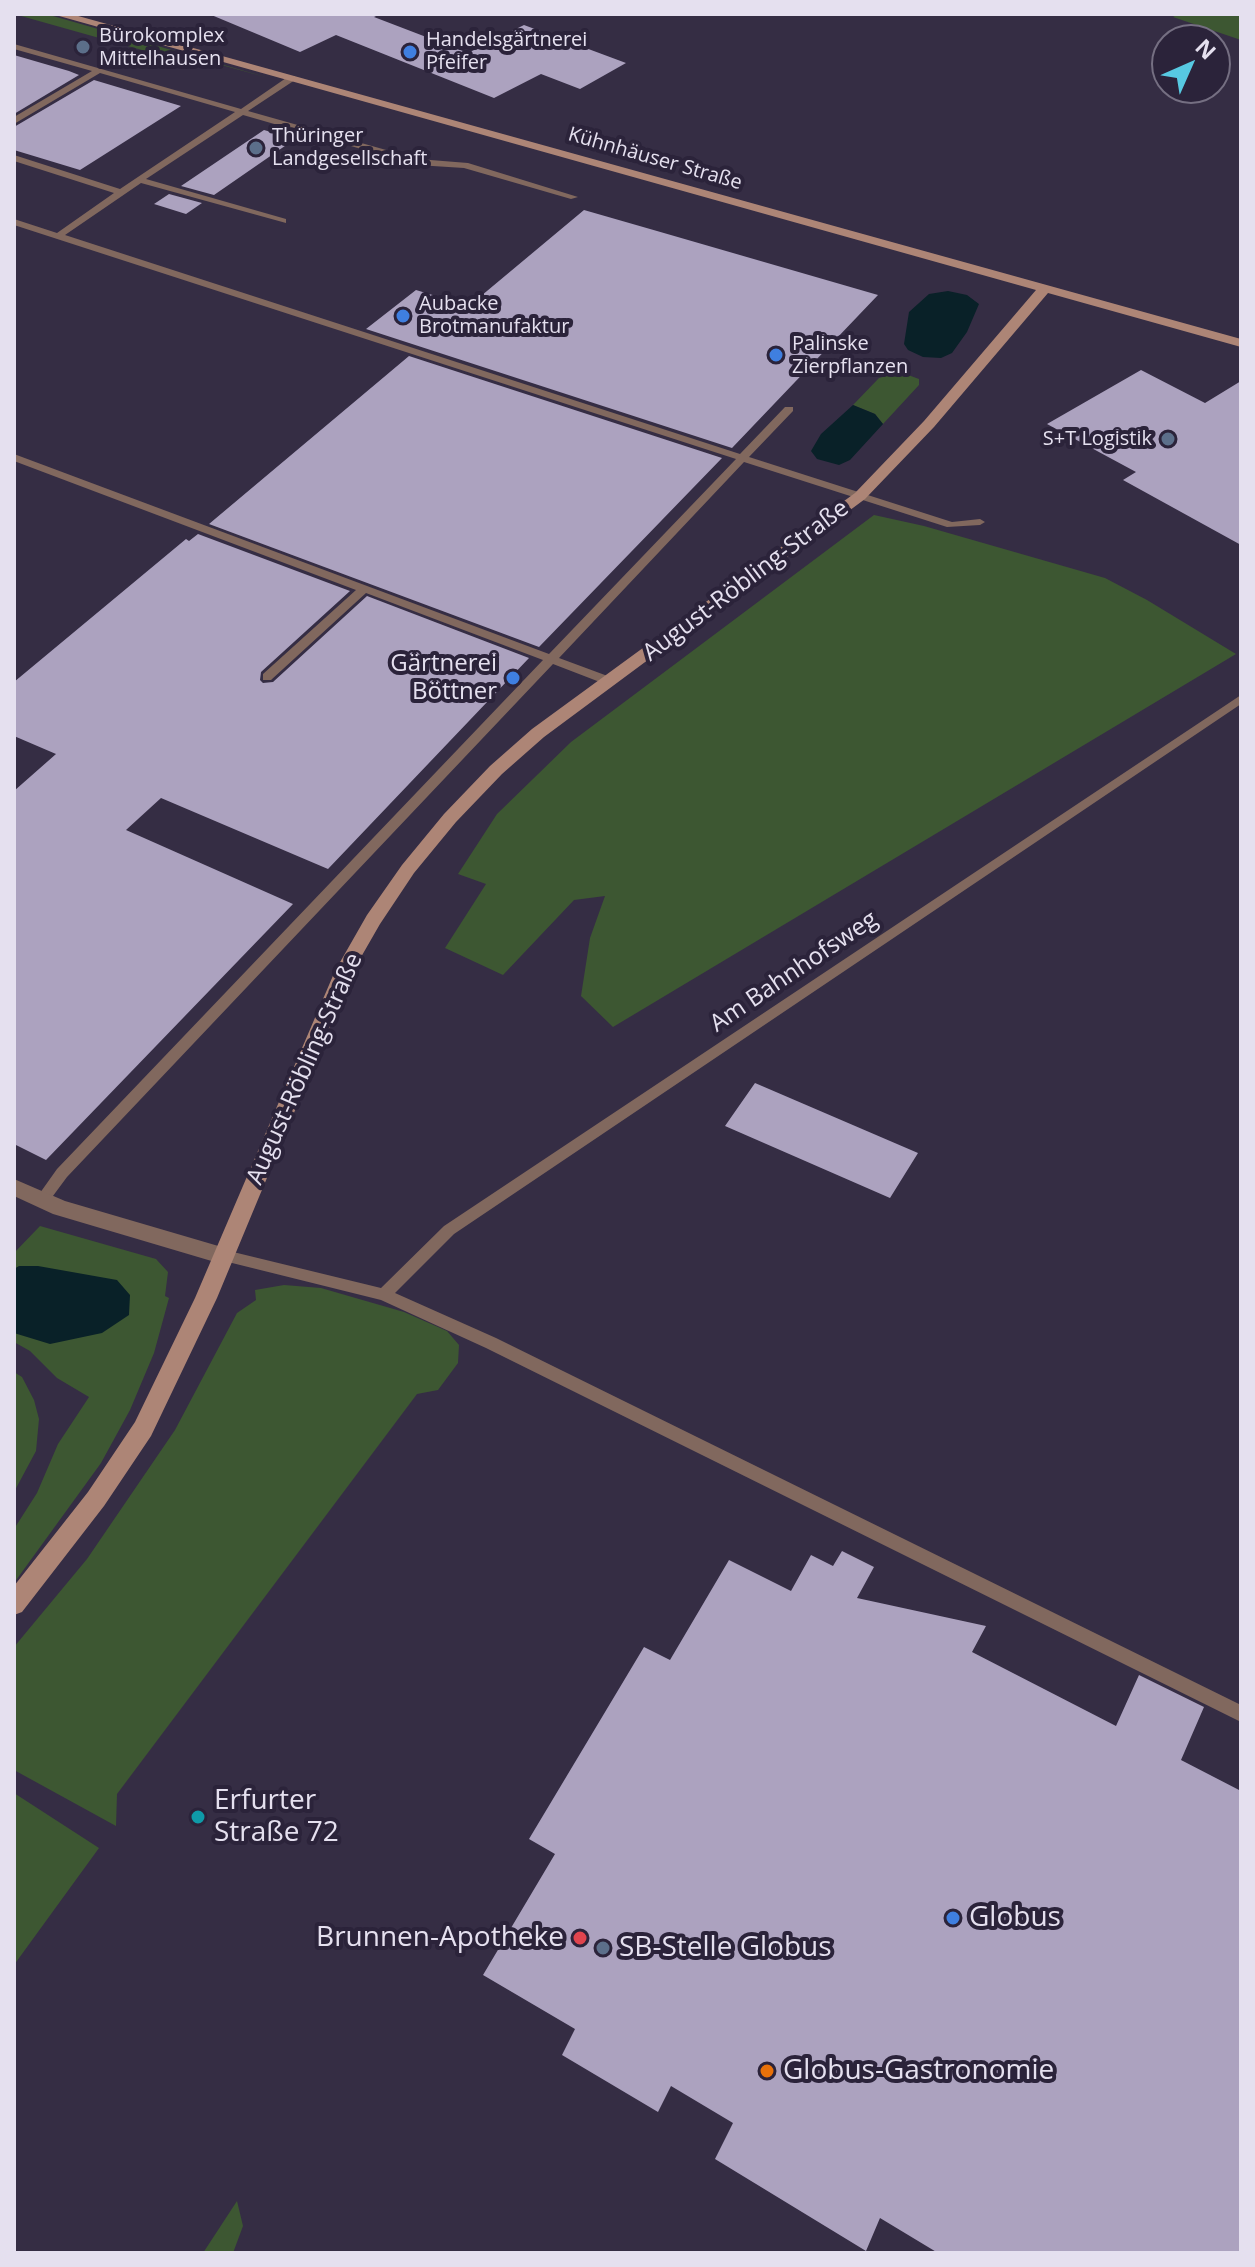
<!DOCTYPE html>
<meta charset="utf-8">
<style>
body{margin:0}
#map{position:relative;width:1255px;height:2267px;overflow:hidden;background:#352d44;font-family:"Open Sans",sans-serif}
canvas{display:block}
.frame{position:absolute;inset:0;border:16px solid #e5e0ef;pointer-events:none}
.north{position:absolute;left:1151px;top:24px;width:80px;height:80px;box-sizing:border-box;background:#2b233a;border:2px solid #756f82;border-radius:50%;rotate:45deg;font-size:22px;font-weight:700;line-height:32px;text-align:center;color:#e5e0ef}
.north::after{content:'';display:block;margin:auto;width:28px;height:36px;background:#57c9e2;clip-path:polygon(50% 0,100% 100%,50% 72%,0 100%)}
</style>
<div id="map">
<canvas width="1255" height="2267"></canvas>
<div class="frame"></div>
<div class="north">N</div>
</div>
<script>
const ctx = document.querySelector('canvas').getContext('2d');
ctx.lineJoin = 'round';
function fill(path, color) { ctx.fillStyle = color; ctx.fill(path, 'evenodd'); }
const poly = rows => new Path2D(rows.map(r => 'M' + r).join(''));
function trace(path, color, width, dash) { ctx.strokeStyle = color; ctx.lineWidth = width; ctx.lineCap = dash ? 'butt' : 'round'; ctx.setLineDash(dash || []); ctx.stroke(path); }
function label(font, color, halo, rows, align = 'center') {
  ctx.font = font + ' "Open Sans",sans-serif'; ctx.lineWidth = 8; ctx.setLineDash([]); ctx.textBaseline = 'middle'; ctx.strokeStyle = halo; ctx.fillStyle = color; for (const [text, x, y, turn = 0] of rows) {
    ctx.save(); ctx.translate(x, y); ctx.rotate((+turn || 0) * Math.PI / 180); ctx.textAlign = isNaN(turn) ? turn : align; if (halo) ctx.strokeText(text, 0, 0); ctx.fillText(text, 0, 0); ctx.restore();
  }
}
fill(poly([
 [14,14,46,14,269,78,181,54,149,52],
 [1178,14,1241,14,1241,40,1173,17],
 [900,372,919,379,919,385,883,424,875,414,853,405,879,378],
 [874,515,924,526,1105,578,1147,600,1236,654,613,1027,581,996,590,938,605,896,574,900,503,975,445,948,486,884,458,874,497,814,571,742],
 [40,1226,156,1259,168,1272,165,1296,169,1298,154,1353,130,1410,101,1463,14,1583,14,1529,37,1493,58,1444,89,1397,57,1378,30,1351,14,1342,14,1253],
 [284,1285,321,1288,404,1312,447,1331,459,1345,458,1363,438,1390,417,1394,117,1794,116,1826,14,1770,14,1647,87,1559,175,1430,237,1313,256,1300,255,1290],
 [14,1372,22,1377,34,1400,39,1419,36,1451,14,1492],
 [14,1793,99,1848,14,1965],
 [237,2201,243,2226,233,2253,203,2253]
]), '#3d5732');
fill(poly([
 [948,291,967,295,979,304,967,332,952,353,941,358,923,357,908,350,904,344,909,312,929,294],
 [853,405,875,414,883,424,850,460,839,465,817,459,811,451,821,434],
 [19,1266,38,1266,117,1280,130,1295,129,1315,102,1333,50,1344,14,1333,14,1269]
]), '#092128');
fill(poly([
 [209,14,380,14,374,17,468,53,524,25,626,63,580,89,541,74,494,98,336,35,300,52],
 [14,55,69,71,79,75,14,114],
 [94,80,181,106,80,170,14,150,14,127],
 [264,130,295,139,214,195,181,186],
 [169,194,202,203,186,214,154,204],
 [584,210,657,231,878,295,732,448,366,329,416,290,469,306],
 [409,356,722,458,539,647,209,524],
 [1141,370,1205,403,1241,381,1241,545,1123,480,1136,472,1047,424],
 [198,534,350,591,261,672,260,680,263,683,273,682,367,596,529,658,328,869,161,798,126,830,293,904,46,1160,14,1144,14,791,56,754,14,736,14,682,186,539,189,541],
 [755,1083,918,1153,890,1198,725,1126],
 [842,1551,874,1567,857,1598,986,1626,972,1652,1116,1726,1139,1675,1204,1707,1181,1760,1241,1791,1241,2253,938,2253,880,2218,866,2251,715,2159,733,2123,671,2086,658,2112,562,2055,575,2029,483,1975,555,1854,529,1839,644,1647,670,1660,729,1560,791,1591,811,1555,833,1566]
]), '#aca2bf');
fill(poly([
 [14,44,241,109,289,76,295,76,295,80,248,111,418,159,468,163,578,197,571,199,464,168,417,165,243,115,146,179,286,219,286,223,141,183,65,235,740,454,785,407,793,407,793,411,749,457,952,522,980,519,985,522,980,525,947,527,744,462,559,658,613,678,613,684,605,684,553,664,67,1177,47,1204,42,1206,37,1204,35,1200,57,1169,543,660,366,593,271,680,263,680,263,674,356,590,14,461,14,454,549,654,736,459,14,225,14,219,57,233,114,193,14,161,14,155,120,189,235,112,100,73,14,124,14,117,92,71,14,49,14,44],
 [1241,695,1241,704,454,1234,395,1293,496,1338,1241,1705,1241,1722,486,1348,381,1300,220,1260,218,1256,220,1252,225,1250,381,1288,444,1226,1241,695]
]), '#81685e');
fill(poly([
 [14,1179,65,1201,232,1250,235,1256,232,1262,225,1265,53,1214,14,1196,14,1179]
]), '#81685e');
fill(poly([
 [52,14,71,14,1241,339,1241,347,1048,293,934,427,865,499,544,737,502,774,456,822,414,873,380,924,353,971,217,1298,151,1436,104,1506,22,1612,14,1615,14,1586,88,1492,135,1422,195,1298,335,971,367,915,402,865,444,814,490,766,532,729,855,493,924,421,1036,290,52,14]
]), '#ad8576');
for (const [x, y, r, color] of [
 [83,47,8,"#5c6f8a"],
 [410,52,8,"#3f7fe0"],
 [256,148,8,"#5c6f8a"],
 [403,316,8,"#3f7fe0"],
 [776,355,8,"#3f7fe0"],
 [1168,439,8,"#5c6f8a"],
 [513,678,8,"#3f7fe0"],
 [198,1817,8,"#0f9aa8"],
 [953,1918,8,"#3f7fe0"],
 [580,1938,8,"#e0444e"],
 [603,1948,8,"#5c6f8a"],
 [767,2071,8,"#e8710a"]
]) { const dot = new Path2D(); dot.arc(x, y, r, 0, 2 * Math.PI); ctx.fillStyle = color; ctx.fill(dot); trace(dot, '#2b233a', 3); }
label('20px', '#e5e0ef', '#2b233a', [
 ["Bürokomplex",99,36],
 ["Mittelhausen",99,59],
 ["Handelsgärtnerei",426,40],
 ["Pfeifer",426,63],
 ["Thüringer",272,136],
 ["Landgesellschaft",272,159],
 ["Aubacke",419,304],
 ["Brotmanufaktur",419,327],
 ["Palinske",792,344],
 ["Zierpflanzen",792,367],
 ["S+T Logistik",1152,439,"right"]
], 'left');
label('20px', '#e5e0ef', '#2b233a', [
 ["Kühnhäuser Straße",655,159,16]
]);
label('24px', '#e5e0ef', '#2b233a', [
 ["August-Röbling-Straße",746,581,-37],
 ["Am Bahnhofsweg",794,972,-34],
 ["August-Röbling-Straße",305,1069,-66]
]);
label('24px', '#e5e0ef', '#2b233a', [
 ["Gärtnerei",497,664],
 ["Böttner",497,692]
], 'right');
label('28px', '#e5e0ef', '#2b233a', [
 ["Erfurter",214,1801],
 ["Straße 72",214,1833],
 ["Globus",969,1918],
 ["Brunnen-Apotheke",564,1938,"right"],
 ["SB-Stelle Globus",619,1948],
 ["Globus-Gastronomie",783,2071]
], 'left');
</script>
